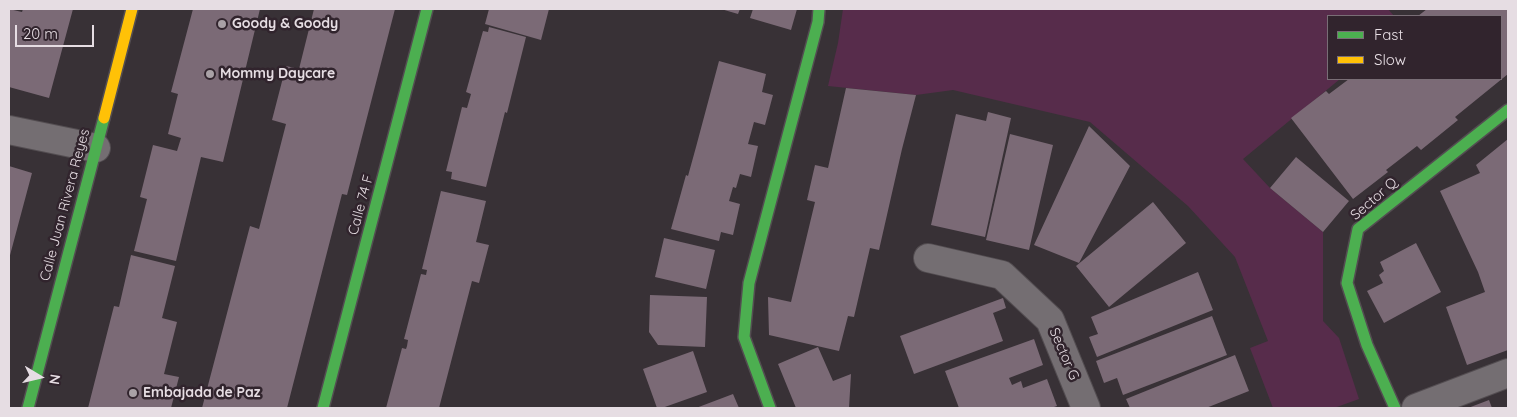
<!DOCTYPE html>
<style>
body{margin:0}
#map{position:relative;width:1517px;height:417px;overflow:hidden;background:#383136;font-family:Quicksand,sans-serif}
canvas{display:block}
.frame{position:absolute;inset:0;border:10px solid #e6dde3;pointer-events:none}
.legend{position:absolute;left:1327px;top:15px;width:175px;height:65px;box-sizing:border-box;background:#31242d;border:1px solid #796e76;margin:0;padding:6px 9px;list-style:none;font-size:15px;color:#e6dde3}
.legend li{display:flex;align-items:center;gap:10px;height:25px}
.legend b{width:25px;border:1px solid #796e76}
.north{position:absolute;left:15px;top:352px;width:50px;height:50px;-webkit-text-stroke:4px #31242d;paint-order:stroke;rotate:99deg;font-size:14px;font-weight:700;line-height:20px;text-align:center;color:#e6dde3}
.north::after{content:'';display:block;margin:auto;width:18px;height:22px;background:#e6dde3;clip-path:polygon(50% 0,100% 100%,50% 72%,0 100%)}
.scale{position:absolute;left:15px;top:25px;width:79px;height:22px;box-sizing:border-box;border:2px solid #e6dde3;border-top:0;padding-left:6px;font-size:15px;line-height:18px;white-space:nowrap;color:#e6dde3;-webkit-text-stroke:4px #31242d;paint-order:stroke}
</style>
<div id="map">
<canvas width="1517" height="417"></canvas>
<div class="frame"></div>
<ul class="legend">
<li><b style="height:6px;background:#4caf50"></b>Fast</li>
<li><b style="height:6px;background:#ffc107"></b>Slow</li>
</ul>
<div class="north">N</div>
<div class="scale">20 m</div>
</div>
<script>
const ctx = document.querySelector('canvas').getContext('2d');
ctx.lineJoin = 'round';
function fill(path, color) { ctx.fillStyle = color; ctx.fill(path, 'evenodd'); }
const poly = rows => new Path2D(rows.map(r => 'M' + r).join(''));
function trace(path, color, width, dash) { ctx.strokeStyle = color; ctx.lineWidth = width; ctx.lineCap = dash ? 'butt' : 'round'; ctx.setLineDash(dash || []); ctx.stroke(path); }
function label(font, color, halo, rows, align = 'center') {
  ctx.font = font + ' Quicksand,sans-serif'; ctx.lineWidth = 5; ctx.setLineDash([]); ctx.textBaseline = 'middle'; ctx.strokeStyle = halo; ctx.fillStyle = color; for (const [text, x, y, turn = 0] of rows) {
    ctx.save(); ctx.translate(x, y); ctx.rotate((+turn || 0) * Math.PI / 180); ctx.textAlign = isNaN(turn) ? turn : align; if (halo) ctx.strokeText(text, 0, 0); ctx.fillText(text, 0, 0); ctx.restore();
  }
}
fill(poly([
 [843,9,1388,9,1394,16,1328,16,1328,79,1340,79,1243,159,1270,188,1323,232,1323,321,1339,338,1359,399,1334,408,1273,408,1250,348,1268,341,1235,257,1188,206,1090,122,953,90,916,95,828,86,838,43]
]), '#572c4b');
fill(poly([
 [9,9,22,12,23,9,73,9,49,98,9,87],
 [193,9,260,9,223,162,201,157,176,261,134,251,147,199,140,197,153,145,177,151,181,138,168,134,178,94,171,92],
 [314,9,395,9,347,195,342,194,287,408,202,408,250,226,259,229,286,124,272,120,286,66,299,69],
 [489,9,549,9,541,40,485,24],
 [721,9,740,9,738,14],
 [753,9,797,9,791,30,750,18],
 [1427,9,1508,9,1508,74,1455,117,1458,120,1421,150,1417,146,1386,170,1388,172,1353,199,1291,118,1326,91,1329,94,1349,79,1501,79,1501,16,1418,16],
 [489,27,526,37,507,113,505,112,486,187,451,179,452,172,446,171,462,107,467,108,471,94,466,92,483,31,488,32],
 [719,61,766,74,762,92,773,95,765,125,754,122,748,144,758,146,751,177,740,174,736,188,733,187,729,201,740,204,733,235,721,232,719,241,671,229,686,175,688,176,696,147],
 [846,88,916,95,902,149,879,250,870,248,854,317,848,316,839,351,769,335,768,297,791,302,815,202,807,200,815,165,828,168],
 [988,112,1011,118,985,237,931,225,956,114,986,121],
 [1089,126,1130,166,1079,263,1034,245],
 [1010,134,1053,145,1029,250,986,240],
 [1508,139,1508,350,1467,365,1446,307,1485,292,1478,272,1440,191,1480,173,1476,165],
 [1296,157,1349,201,1323,232,1270,188],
 [9,166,32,173,9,259],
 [441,191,486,201,476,242,489,245,479,283,472,281,439,408,386,408,402,348,406,349,407,346,408,340,404,339,421,274,426,275,427,270,422,269],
 [1153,202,1186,243,1109,307,1076,266],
 [664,238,715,250,706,289,655,277],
 [1416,243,1441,292,1384,323,1367,291,1383,283,1379,275,1384,271,1380,262],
 [131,255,175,266,162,318,177,322,164,374,179,377,171,408,88,408,114,306,119,307],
 [1198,272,1213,310,1097,357,1089,337,1098,334,1091,317],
 [650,295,707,297,705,347,658,345,649,332],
 [1003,298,1006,308,993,313,1003,341,914,374,900,336],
 [1212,316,1227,355,1123,395,1117,378,1104,383,1096,361],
 [1034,339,1043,365,1009,378,1012,385,1021,381,1023,388,1047,379,1057,406,1051,408,959,408,945,371],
 [818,347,833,381,851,374,849,408,796,408,778,364],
 [693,351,707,392,662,408,657,408,643,369],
 [1235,355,1249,391,1206,408,1130,408,1126,399],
 [733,394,739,408,696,408],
 [1489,400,1492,408,1468,408]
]), '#7b6a76');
const street = poly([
 [9,130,96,148],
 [928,258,1002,275,1050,320,1086,408],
 [1416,408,1508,373]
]);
const fast = poly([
 [28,408,104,118],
 [323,408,427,9],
 [770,408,744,337,749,283,818,22,819,9],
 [1395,408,1367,345,1347,283,1358,229,1508,110]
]);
const slow = poly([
 [104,118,132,9]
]);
trace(street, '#534d51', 30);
trace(fast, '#534d51', 14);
trace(slow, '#534d51', 14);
trace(street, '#746e72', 28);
trace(fast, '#4caf50', 11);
trace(slow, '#ffc107', 11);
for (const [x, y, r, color] of [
 [222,24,5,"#a9a1a6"],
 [210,74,5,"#a9a1a6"],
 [133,393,5,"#a9a1a6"]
]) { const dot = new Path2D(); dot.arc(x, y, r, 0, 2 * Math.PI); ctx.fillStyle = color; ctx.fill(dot); trace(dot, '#31242d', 2); }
label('bold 14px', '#e6dde3', '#31242d', [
 ["Goody & Goody",232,24],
 ["Mommy Daycare",220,74],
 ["Embajada de Paz",143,393]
], 'left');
label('14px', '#e6dde3', '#31242d', [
 ["Sector Q",1374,199,-41],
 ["Calle Juan Rivera Reyes",65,205,-75],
 ["Calle 74 F",361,205,-75],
 ["Sector G",1064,354,67]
]);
</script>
